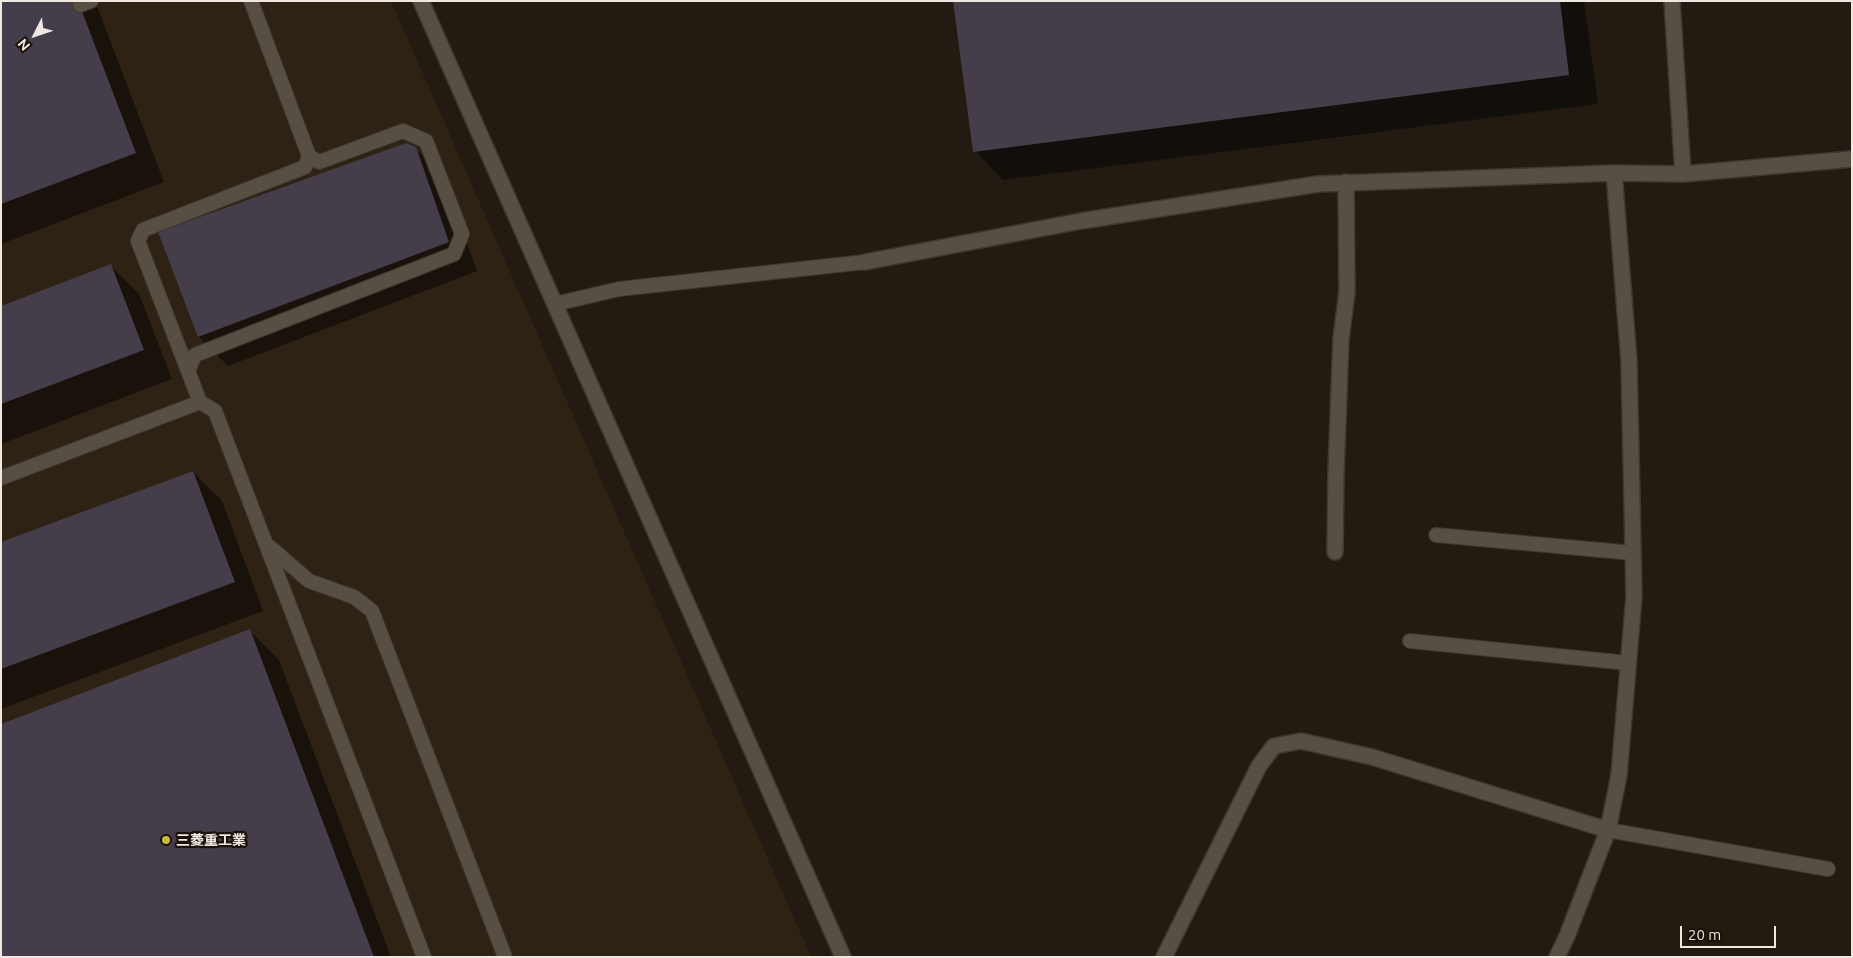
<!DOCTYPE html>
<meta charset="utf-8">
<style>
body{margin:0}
#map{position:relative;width:1853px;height:958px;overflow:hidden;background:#231b12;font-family:Ubuntu,sans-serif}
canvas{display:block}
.frame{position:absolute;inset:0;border:2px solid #eee8e1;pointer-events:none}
.north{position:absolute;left:10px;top:10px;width:50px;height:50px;-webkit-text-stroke:4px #1a1209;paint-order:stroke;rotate:229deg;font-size:14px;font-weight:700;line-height:20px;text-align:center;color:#eee8e1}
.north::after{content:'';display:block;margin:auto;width:18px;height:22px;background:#eee8e1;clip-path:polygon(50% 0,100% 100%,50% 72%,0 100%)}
.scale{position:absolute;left:1680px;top:926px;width:96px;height:22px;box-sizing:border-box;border:2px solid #eee8e1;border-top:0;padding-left:6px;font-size:15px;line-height:18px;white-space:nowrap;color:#eee8e1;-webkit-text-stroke:4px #1a1209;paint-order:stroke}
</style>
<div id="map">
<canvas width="1853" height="958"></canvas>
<div class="frame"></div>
<div class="north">N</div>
<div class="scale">20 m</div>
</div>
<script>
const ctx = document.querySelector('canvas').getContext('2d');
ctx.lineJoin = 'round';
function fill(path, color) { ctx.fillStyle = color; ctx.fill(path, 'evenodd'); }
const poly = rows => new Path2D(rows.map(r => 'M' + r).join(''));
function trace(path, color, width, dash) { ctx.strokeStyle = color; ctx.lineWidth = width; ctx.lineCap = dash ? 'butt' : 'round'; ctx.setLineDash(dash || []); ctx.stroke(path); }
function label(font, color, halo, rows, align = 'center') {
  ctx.font = font + ' Ubuntu,"Noto Sans JP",sans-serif'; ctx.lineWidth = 4.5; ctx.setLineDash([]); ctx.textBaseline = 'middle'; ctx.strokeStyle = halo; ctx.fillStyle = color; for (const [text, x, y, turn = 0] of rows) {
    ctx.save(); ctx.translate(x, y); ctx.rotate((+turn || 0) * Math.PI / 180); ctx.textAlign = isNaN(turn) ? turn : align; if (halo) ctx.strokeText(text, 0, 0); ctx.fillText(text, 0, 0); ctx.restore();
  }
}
fill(poly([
 [1,1,391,1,811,957,1,957]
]), '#2d2214');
fill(poly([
 [1,1,95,1,164,182,1,244],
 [955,1,1584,1,1598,104,1003,180,975,151],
 [415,148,444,178,477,271,228,366,199,337,159,233],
 [110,265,139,294,172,379,1,444,1,307],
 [193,472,222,501,263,611,1,709,1,543],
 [250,631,279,660,391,957,1,957]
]), '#0007');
fill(poly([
 [1,1,78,1,136,153,1,204],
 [953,1,1560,1,1569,75,973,152],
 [406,143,416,147,449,242,198,337,158,232],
 [111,264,144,350,1,404,1,306],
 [193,471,235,582,1,669,1,542],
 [250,629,374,957,1,957,1,724]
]), '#453e4a');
const lane = poly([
 [80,5,91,1],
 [555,304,619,289,865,262],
 [188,371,195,355,454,254,462,234,426,141,403,131,319,162,309,156,251,1],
 [200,402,138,241,143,230,305,167,309,156],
 [1,478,200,402,215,411,424,957],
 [1436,535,1633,553],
 [270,547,309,581,354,597,372,611,505,957],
 [1410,641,1628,663],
 [1608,830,1828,869]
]);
const street = poly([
 [1672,1,1683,174],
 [865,262,1081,221,1318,184,1614,173,1683,174,1852,159],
 [1335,552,1336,472,1341,339,1347,292,1346,182],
 [1164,957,1259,766,1274,746,1301,741,1372,757,1608,830],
 [1557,957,1567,936,1608,830,1619,775,1634,596,1629,361,1614,173]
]);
const secondary = poly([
 [421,1,843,957]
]);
trace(lane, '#3e3832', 16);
trace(street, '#3e3832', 18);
trace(secondary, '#3e3832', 18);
trace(lane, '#584f44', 14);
trace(street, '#584f44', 15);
trace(secondary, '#584f44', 15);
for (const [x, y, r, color] of [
 [166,840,5,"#c5bc3d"]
]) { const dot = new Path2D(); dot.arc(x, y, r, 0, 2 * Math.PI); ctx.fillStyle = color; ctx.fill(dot); trace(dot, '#1a1209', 2); }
label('bold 14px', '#eee8e1', '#1a1209', [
 ["三菱重工業",176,840]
], 'left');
</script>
